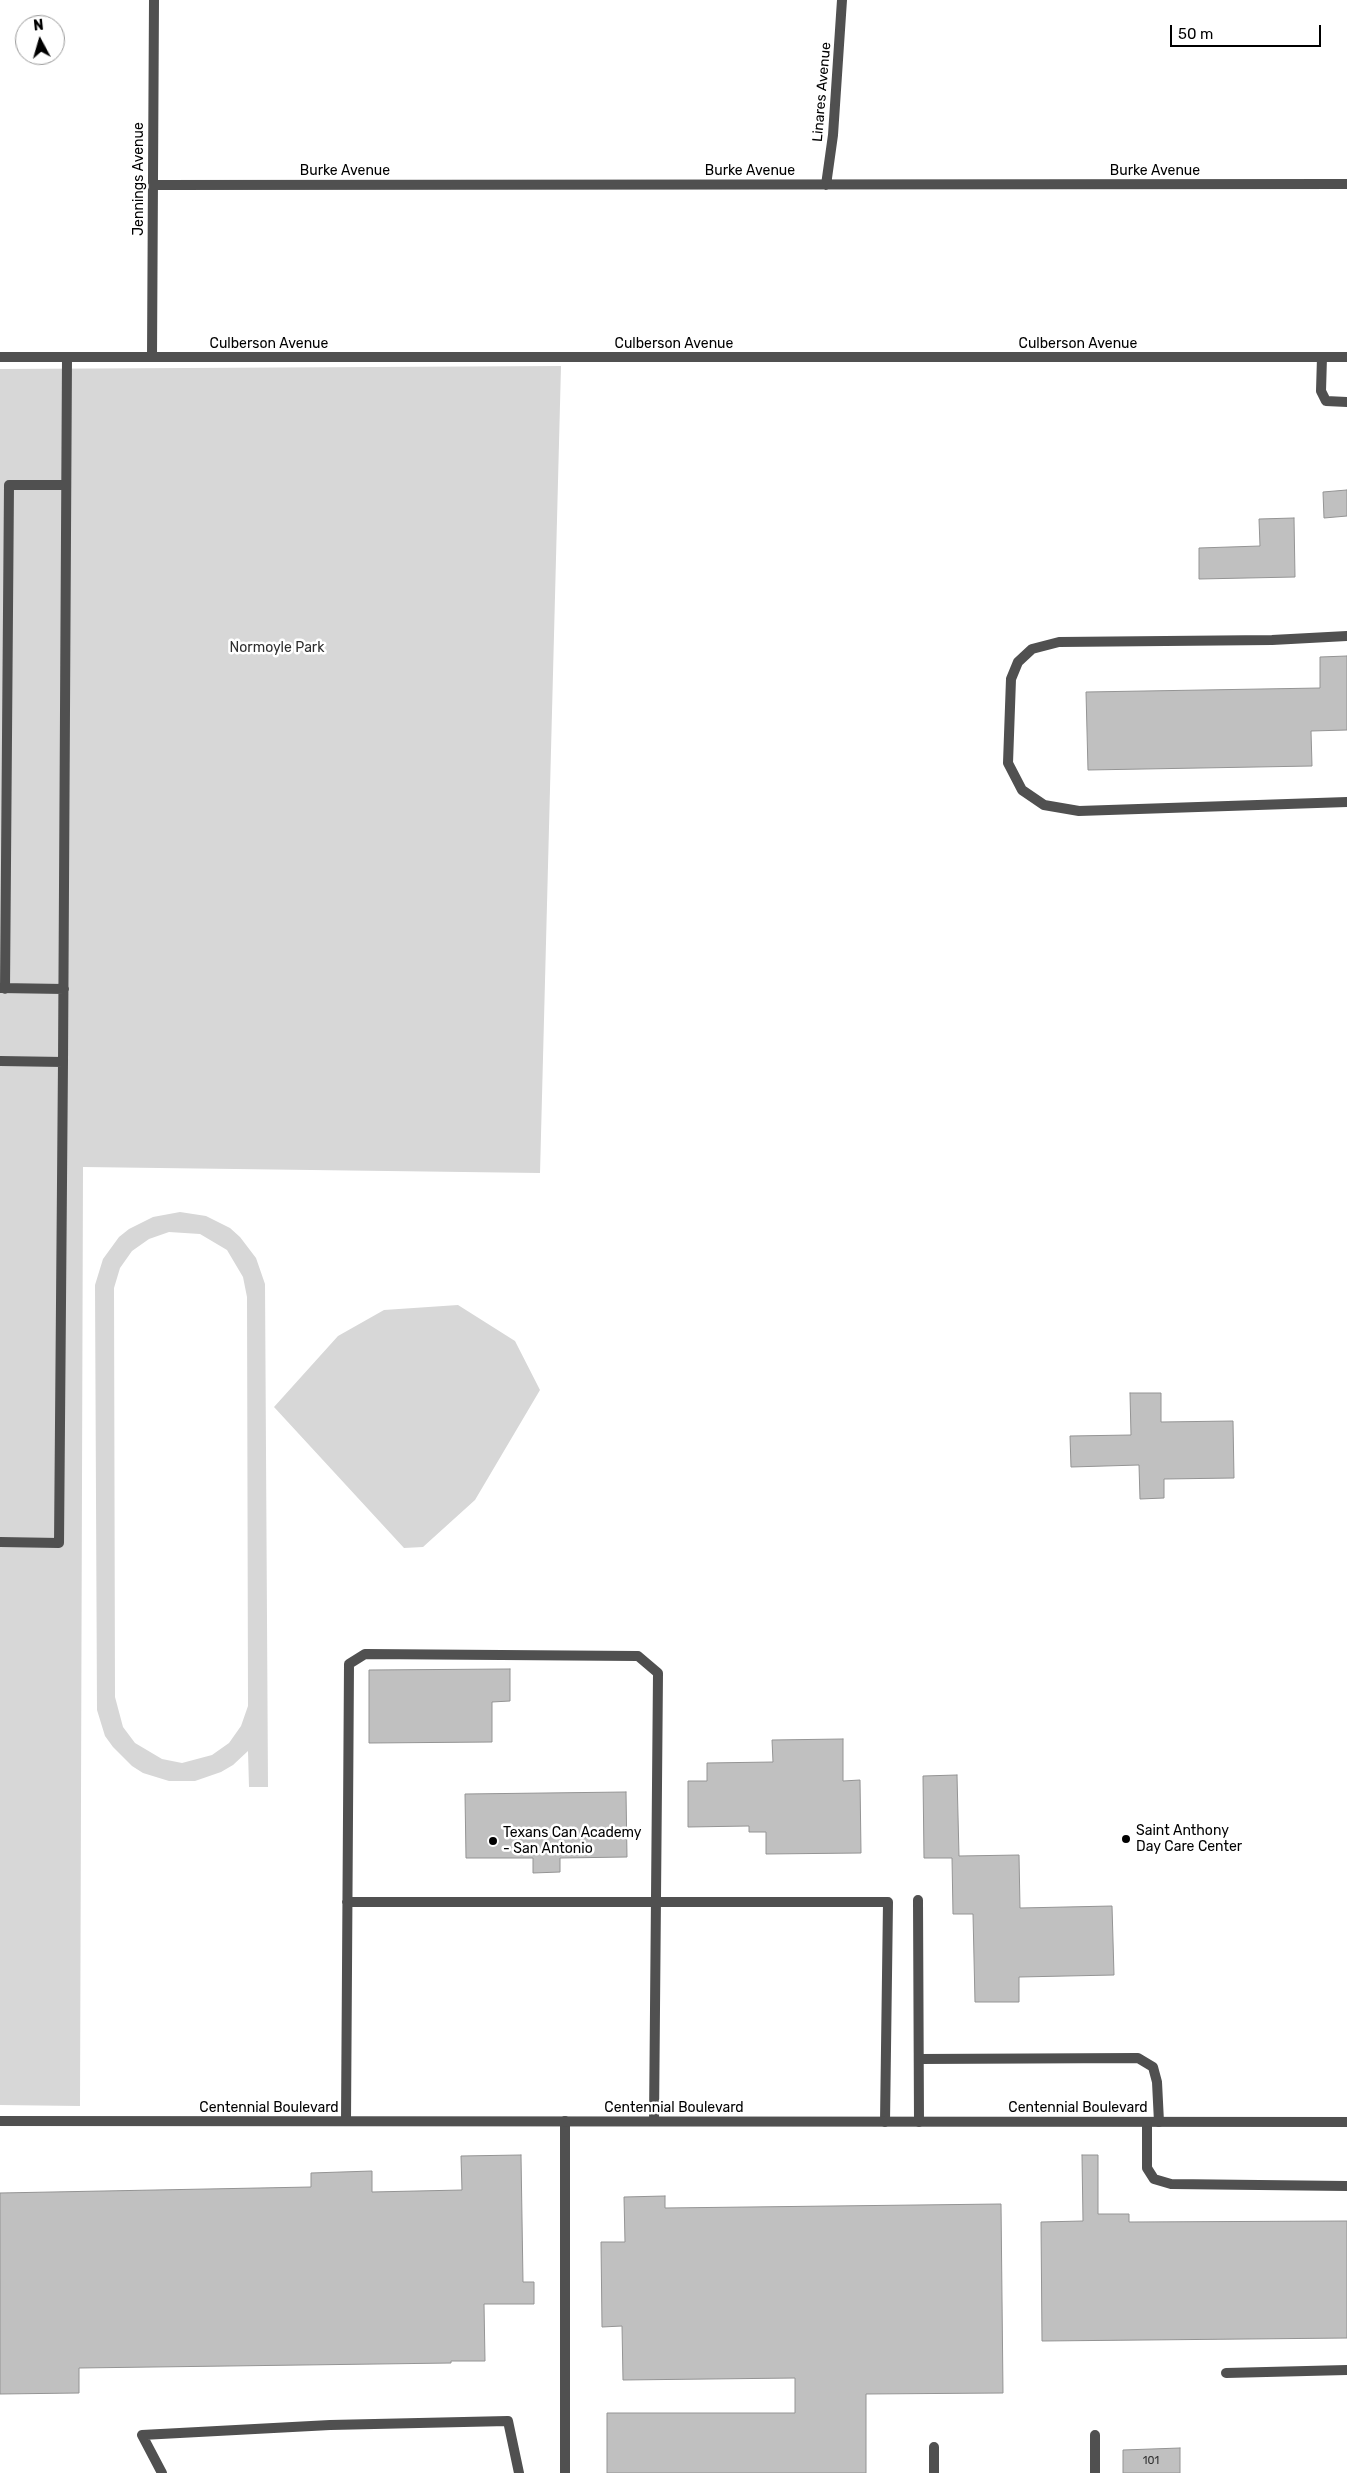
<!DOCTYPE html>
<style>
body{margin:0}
#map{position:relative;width:1347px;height:2473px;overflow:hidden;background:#fff;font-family:Rubik,sans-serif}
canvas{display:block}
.north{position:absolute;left:15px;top:15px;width:50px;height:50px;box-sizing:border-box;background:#fff;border:1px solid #999;border-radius:50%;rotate:354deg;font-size:14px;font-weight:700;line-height:20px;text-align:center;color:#000}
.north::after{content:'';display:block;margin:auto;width:18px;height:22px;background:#000;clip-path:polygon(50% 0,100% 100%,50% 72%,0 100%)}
.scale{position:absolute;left:1170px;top:25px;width:151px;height:22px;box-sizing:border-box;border:2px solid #000;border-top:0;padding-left:6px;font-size:15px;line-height:18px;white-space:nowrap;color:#000;-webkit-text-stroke:4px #fff;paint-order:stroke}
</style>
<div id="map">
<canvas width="1347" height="2473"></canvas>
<div class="north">N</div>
<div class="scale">50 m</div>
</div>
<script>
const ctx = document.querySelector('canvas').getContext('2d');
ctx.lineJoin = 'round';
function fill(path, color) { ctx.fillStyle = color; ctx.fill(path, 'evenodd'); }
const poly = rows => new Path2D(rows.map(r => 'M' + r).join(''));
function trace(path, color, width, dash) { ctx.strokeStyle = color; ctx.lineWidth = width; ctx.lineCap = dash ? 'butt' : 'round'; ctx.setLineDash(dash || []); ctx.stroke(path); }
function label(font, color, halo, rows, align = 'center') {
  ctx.font = font + ' Rubik,sans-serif'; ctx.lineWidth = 5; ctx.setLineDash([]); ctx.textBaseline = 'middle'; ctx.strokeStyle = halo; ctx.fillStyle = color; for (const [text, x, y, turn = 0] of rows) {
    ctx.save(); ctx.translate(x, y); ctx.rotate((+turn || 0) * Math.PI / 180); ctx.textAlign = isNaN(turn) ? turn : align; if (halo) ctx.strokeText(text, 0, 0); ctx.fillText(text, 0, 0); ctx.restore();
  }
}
fill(poly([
 [561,366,540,1173,83,1167,80,2106,0,2105,0,369],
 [180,1212,206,1216,230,1228,240,1237,256,1258,265,1284,268,1787,249,1787,248,1751,233,1765,221,1772,195,1781,169,1781,143,1773,132,1766,113,1747,105,1736,97,1710,95,1285,103,1259,119,1237,129,1229,153,1217],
 [169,1232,200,1234,227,1250,243,1277,247,1297,248,1706,241,1726,229,1743,212,1755,182,1763,162,1759,135,1743,123,1727,115,1697,114,1288,120,1268,132,1251,149,1239],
 [458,1305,515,1341,540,1390,475,1500,423,1547,404,1548,274,1407,338,1336,384,1310]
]), '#d7d7d7');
const building = poly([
 [1347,490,1347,516,1324,518,1323,492,1347,490],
 [1294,518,1295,577,1199,579,1199,548,1260,546,1259,519,1294,518],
 [1347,656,1347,730,1311,731,1312,766,1088,770,1086,692,1320,688,1320,657,1347,656],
 [1130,1393,1161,1393,1161,1422,1233,1421,1234,1478,1164,1479,1164,1498,1140,1499,1139,1465,1071,1467,1070,1436,1131,1435,1130,1393],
 [510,1669,510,1701,492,1702,492,1742,369,1743,369,1670,510,1669],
 [843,1739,843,1781,860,1780,861,1853,766,1854,766,1832,749,1832,749,1826,688,1827,688,1781,707,1781,707,1763,773,1762,772,1740,843,1739],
 [957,1775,959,1856,1019,1855,1020,1908,1112,1906,1114,1975,1019,1977,1019,2002,975,2002,973,1914,953,1914,952,1858,924,1858,923,1776,957,1775],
 [626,1792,627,1857,560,1858,560,1872,533,1873,533,1858,466,1858,465,1794,626,1792],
 [521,2155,523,2282,534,2282,534,2304,484,2304,485,2361,451,2361,451,2363,79,2368,79,2393,0,2394,0,2193,311,2187,311,2173,372,2171,372,2192,462,2190,461,2156,521,2155],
 [1082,2155,1098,2155,1098,2214,1129,2214,1129,2222,1347,2221,1347,2338,1042,2341,1041,2222,1083,2221,1082,2155],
 [665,2196,665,2208,1001,2204,1003,2393,866,2394,866,2473,607,2473,607,2413,795,2413,795,2378,623,2380,622,2326,602,2327,601,2242,625,2242,624,2197,665,2196],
 [1180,2448,1180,2473,1123,2473,1123,2450,1180,2448]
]);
fill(building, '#c0c0c0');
trace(building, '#949494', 1);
trace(poly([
 [1322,357,1321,391,1326,401,1347,402],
 [1347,636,1272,640,1059,642,1032,649,1018,662,1011,679,1008,763,1022,790,1044,805,1079,811,1347,802],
 [0,988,64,989],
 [5,989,9,485,65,485],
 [0,1061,63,1062,67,358],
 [0,1542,59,1543,63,1062],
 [918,1900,919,2122],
 [347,1902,888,1902,885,2122],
 [919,2059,1138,2058,1153,2067,1157,2082,1159,2122],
 [346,2121,349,1664,365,1654,638,1656,658,1673,654,2121],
 [565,2121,565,2473],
 [1147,2122,1147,2168,1154,2179,1171,2184,1347,2186],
 [1226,2373,1347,2370],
 [1095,2435,1095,2473],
 [162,2473,142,2435,330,2425,508,2421,519,2473],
 [934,2473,934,2447]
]), '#505050', 10);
trace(poly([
 [153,185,1347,184],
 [826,185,833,135,842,0],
 [0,357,1347,357],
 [152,357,154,0],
 [0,2121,1347,2122]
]), '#505050', 10);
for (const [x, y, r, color] of [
 [1126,1839,5,"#000"],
 [493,1841,5,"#000"]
]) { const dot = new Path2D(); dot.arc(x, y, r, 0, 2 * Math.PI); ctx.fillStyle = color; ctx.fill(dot); trace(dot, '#fff', 2); }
label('11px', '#303030', null, [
 ["101",1151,2461]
]);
label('14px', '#000', '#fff', [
 ["Linares Avenue",822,92,-85],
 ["Burke Avenue",345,171],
 ["Burke Avenue",750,171],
 ["Burke Avenue",1155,171],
 ["Jennings Avenue",139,179,-90],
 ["Culberson Avenue",269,344],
 ["Culberson Avenue",674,344],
 ["Culberson Avenue",1078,344],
 ["Centennial Boulevard",269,2108],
 ["Centennial Boulevard",674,2108],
 ["Centennial Boulevard",1078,2108]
]);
label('14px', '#2e2e2e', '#fff', [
 ["Normoyle Park",277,648]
]);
label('14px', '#000', '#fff', [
 ["Saint Anthony",1136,1831],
 ["Day Care Center",1136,1847],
 ["Texans Can Academy",503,1833],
 ["- San Antonio",503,1849]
], 'left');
</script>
